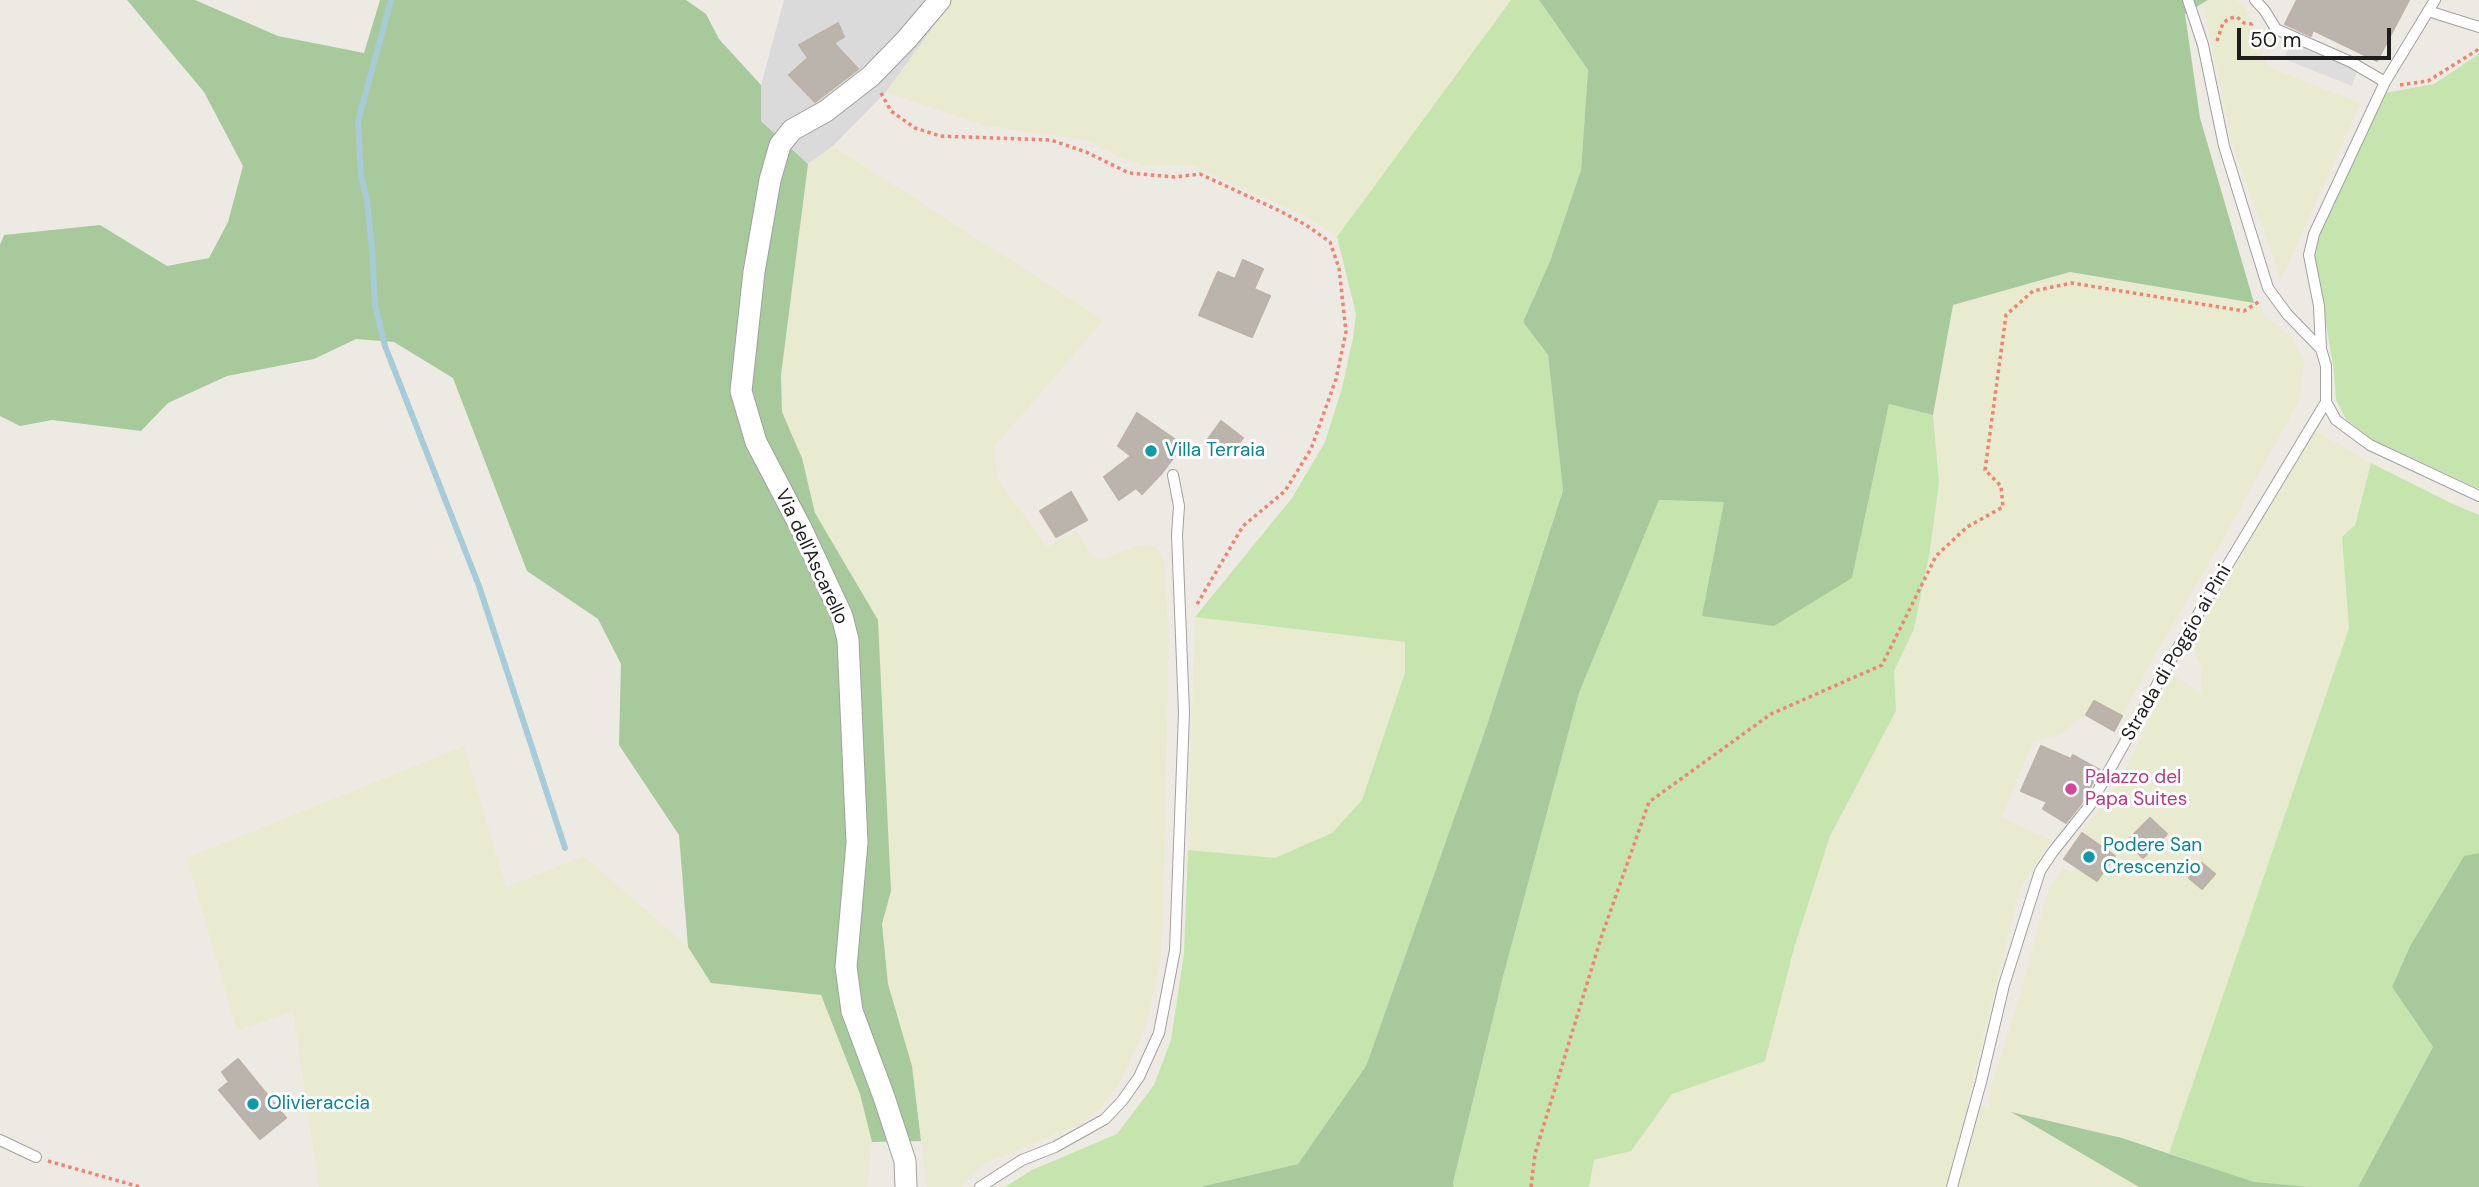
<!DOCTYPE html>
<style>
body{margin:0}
#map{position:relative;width:2479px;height:1187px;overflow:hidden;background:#edeae4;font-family:"DM Sans",sans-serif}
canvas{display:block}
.scale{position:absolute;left:2237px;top:28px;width:154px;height:32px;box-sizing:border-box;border:4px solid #1d1d1d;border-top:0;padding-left:9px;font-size:21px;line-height:24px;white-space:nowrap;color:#1d1d1d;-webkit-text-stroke:5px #fff;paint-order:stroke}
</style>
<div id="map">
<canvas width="2479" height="1187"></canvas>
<div class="scale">50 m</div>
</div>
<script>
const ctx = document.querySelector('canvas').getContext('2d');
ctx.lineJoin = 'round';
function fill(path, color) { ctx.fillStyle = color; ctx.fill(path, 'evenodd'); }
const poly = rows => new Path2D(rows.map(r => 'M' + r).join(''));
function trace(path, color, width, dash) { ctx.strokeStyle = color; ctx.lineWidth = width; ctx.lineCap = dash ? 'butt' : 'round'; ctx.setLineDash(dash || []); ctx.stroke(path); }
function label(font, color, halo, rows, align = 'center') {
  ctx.font = font + ' "DM Sans",sans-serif'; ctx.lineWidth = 6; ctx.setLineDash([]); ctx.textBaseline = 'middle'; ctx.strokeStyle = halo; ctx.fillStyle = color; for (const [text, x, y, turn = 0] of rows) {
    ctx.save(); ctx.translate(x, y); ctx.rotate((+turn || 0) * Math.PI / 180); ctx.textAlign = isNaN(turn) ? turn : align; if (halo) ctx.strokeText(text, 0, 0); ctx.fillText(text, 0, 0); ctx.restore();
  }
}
fill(poly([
 [784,0,953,0,886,92,833,146,808,164,761,121,761,85]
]), '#dbdada');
fill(poly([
 [953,0,1511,0,1337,237,1305,216,1191,165,1144,165,1121,158,1087,140,981,125,886,92],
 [2208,0,2236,0,2244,5,2268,67,2361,103,2281,280,2233,145,2203,4],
 [833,146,1104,320,994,447,997,478,1047,547,1077,531,1091,555,1101,560,1138,545,1156,547,1164,562,1169,642,1162,938,1159,969,1145,1028,1121,1081,1102,1107,1082,1123,986,1163,961,1187,927,1187,912,1066,888,984,882,924,891,890,878,620,815,513,802,458,782,412,781,375,808,164],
 [2070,272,2254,303,2270,321,2291,336,2304,361,2299,401,2225,536,2155,655,2122,716,2094,701,2086,715,2059,735,2033,742,2002,817,2051,840,2020,888,1967,1103,1990,1108,1989,1094,2019,998,2048,891,2063,868,2072,874,2077,868,2097,881,2115,856,2082,833,2119,782,2172,674,2201,694,2201,667,2192,643,2313,429,2371,463,2354,525,2347,589,2349,628,2169,1153,2122,1138,2014,1114,2140,1187,1589,1187,1594,1160,1631,1151,1672,1093,1765,1061,1794,948,1830,836,1896,711,1894,671,1914,629,1930,550,1939,483,1933,415,1953,305],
 [1195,617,1405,642,1406,673,1362,800,1332,833,1275,858,1188,850],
 [464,746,506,887,584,856,688,947,711,983,821,995,860,1094,872,1142,867,1187,319,1187,293,1012,237,1031,187,858]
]), '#e8ebd0');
fill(poly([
 [1511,0,1539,0,1588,70,1581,170,1550,261,1523,322,1548,355,1563,489,1485,731,1366,1066,1298,1164,1200,1187,1005,1187,1032,1170,1117,1134,1154,1085,1171,1040,1184,953,1188,850,1275,858,1332,833,1362,800,1405,673,1405,642,1195,617,1292,498,1325,442,1342,388,1353,338,1356,314,1337,237],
 [2479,54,2479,489,2373,440,2346,419,2336,400,2334,371,2314,253,2318,236,2385,93,2434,84],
 [1889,404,1933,415,1939,483,1930,550,1914,629,1894,671,1896,711,1830,836,1794,948,1765,1061,1672,1094,1631,1151,1594,1160,1589,1187,1454,1187,1453,1183,1503,977,1579,693,1659,500,1724,502,1852,578],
 [2371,463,2451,503,2479,515,2479,853,2464,856,2410,946,2392,987,2433,1047,2358,1187,2310,1187,2254,1183,2169,1153,2349,628,2342,537,2355,525]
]), '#c6e4ad');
fill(poly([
 [127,0,195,0,278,36,364,53,380,0,686,0,706,14,719,39,761,85,761,121,808,164,781,375,782,412,802,458,815,513,878,620,891,891,882,924,888,984,912,1066,921,1141,872,1142,860,1094,821,995,711,983,688,947,679,835,619,745,621,664,598,619,527,571,453,378,394,342,356,339,314,359,227,376,168,403,141,431,52,420,20,426,0,416,0,245,4,235,100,225,167,266,209,258,228,222,243,166,204,92],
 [1539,0,2208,0,2185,14,2200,118,2254,303,2070,272,1953,305,1933,415,1889,404,1852,578,1774,626,1702,616,1724,502,1659,500,1579,693,1503,977,1453,1183,1454,1187,1200,1187,1298,1164,1366,1066,1485,731,1563,490,1548,355,1523,322,1550,261,1581,170,1588,70],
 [2479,853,2479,1187,2358,1187,2433,1047,2392,987,2410,946,2464,856],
 [2011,1112,2122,1138,2254,1182,2310,1187,2139,1187]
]), '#a8c99c');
fill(poly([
 [2291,42,2358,69,2352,86,2284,59]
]), '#ddd');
trace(poly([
 [391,0,358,121,361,176,367,200,372,249,375,305,385,346,479,586,565,848]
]), '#a8cbd8', 6);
const building = poly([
 [2297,0,2409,0,2377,61,2313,30,2311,36,2285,24,2297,0],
 [838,23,844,37,834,43,858,69,815,102,789,75,808,58,799,45,838,23],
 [1243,260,1263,269,1254,289,1270,296,1252,337,1199,315,1218,272,1235,279,1243,260],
 [1137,413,1183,445,1162,473,1142,494,1136,488,1119,500,1104,477,1131,456,1118,446,1137,413],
 [1221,421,1243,438,1230,455,1208,439,1221,421],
 [1071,492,1087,520,1056,537,1040,511,1071,492],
 [2094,701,2122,716,2114,731,2086,715,2094,701],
 [2041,746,2071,759,2073,755,2100,770,2081,804,2066,823,2043,809,2047,802,2021,791,2041,746],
 [2150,818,2167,834,2143,858,2126,842,2150,818],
 [2082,833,2115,856,2097,881,2064,859,2082,833],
 [2202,863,2215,874,2202,889,2189,878,2202,863],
 [238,1059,286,1118,260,1139,219,1090,229,1082,222,1072,238,1059]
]);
fill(building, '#bab4ad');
trace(building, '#beb2a7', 2);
const service = poly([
 [2188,0,2203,45,2224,146,2268,288,2287,314,2321,349,2326,366,2326,402,2336,420,2370,445,2479,496],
 [2255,0,2265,11,2276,29,2351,62,2385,82],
 [2428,11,2479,27],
 [2321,349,2319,306,2309,255,2314,234,2385,82,2435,0],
 [0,1140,36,1157],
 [980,1187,1022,1160,1055,1147,1105,1119,1122,1101,1139,1077,1159,1033,1175,950,1184,713,1177,535,1179,506,1173,475],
 [1952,1187,1981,1082,2004,985,2040,871,2052,853,2090,805,2177,649,2326,402]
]);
const minor = poly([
 [906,1187,905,1161,884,1097,852,1011,846,967,857,843,848,640,842,616,801,528,756,442,741,391,754,272,770,180,780,145,792,130,826,111,871,76,906,40,940,0]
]);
trace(service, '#a1a1a1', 12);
trace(minor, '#a1a1a1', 23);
trace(poly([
 [2217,41,2223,23,2230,18,2237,17,2244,23,2252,24,2254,22],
 [2400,85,2428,81,2479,49],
 [881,93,891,111,915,128,940,136,1051,140,1086,152,1129,173,1175,177,1200,174,1280,211,1306,225,1330,242,1339,268,1346,332,1336,379,1311,449,1285,491,1243,526,1196,606],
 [48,1161,140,1187],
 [1531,1187,1535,1154,1601,938,1649,802,1771,714,1882,665,1936,556,1967,527,2003,507,2001,486,1985,470,2006,315,2033,291,2072,283,2244,311,2260,301]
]), '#ee8574', 3.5, [3.5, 3.5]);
trace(service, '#fff', 10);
trace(minor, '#fff', 21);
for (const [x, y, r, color] of [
 [1151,451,7,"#0f9aa8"],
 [2071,789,7,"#d1479c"],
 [2089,857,7,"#0f9aa8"],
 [253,1104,7,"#0f9aa8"]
]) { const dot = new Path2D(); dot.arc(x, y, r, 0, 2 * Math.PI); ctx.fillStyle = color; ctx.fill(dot); trace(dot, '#fff', 2.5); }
label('19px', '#0d838f', '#fff', [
 ["Villa Terraia",1165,451],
 ["Podere San",2103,846],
 ["Crescenzio",2103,868],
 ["Olivieraccia",267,1104]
], 'left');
label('19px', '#1d1d1d', '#fff', [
 ["Via dell'Ascarello",811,557,65],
 ["Strada di Poggio ai Pini",2177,653,-60]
]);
label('19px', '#b23c85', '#fff', [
 ["Palazzo del",2085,778],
 ["Papa Suites",2085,800]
], 'left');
</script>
